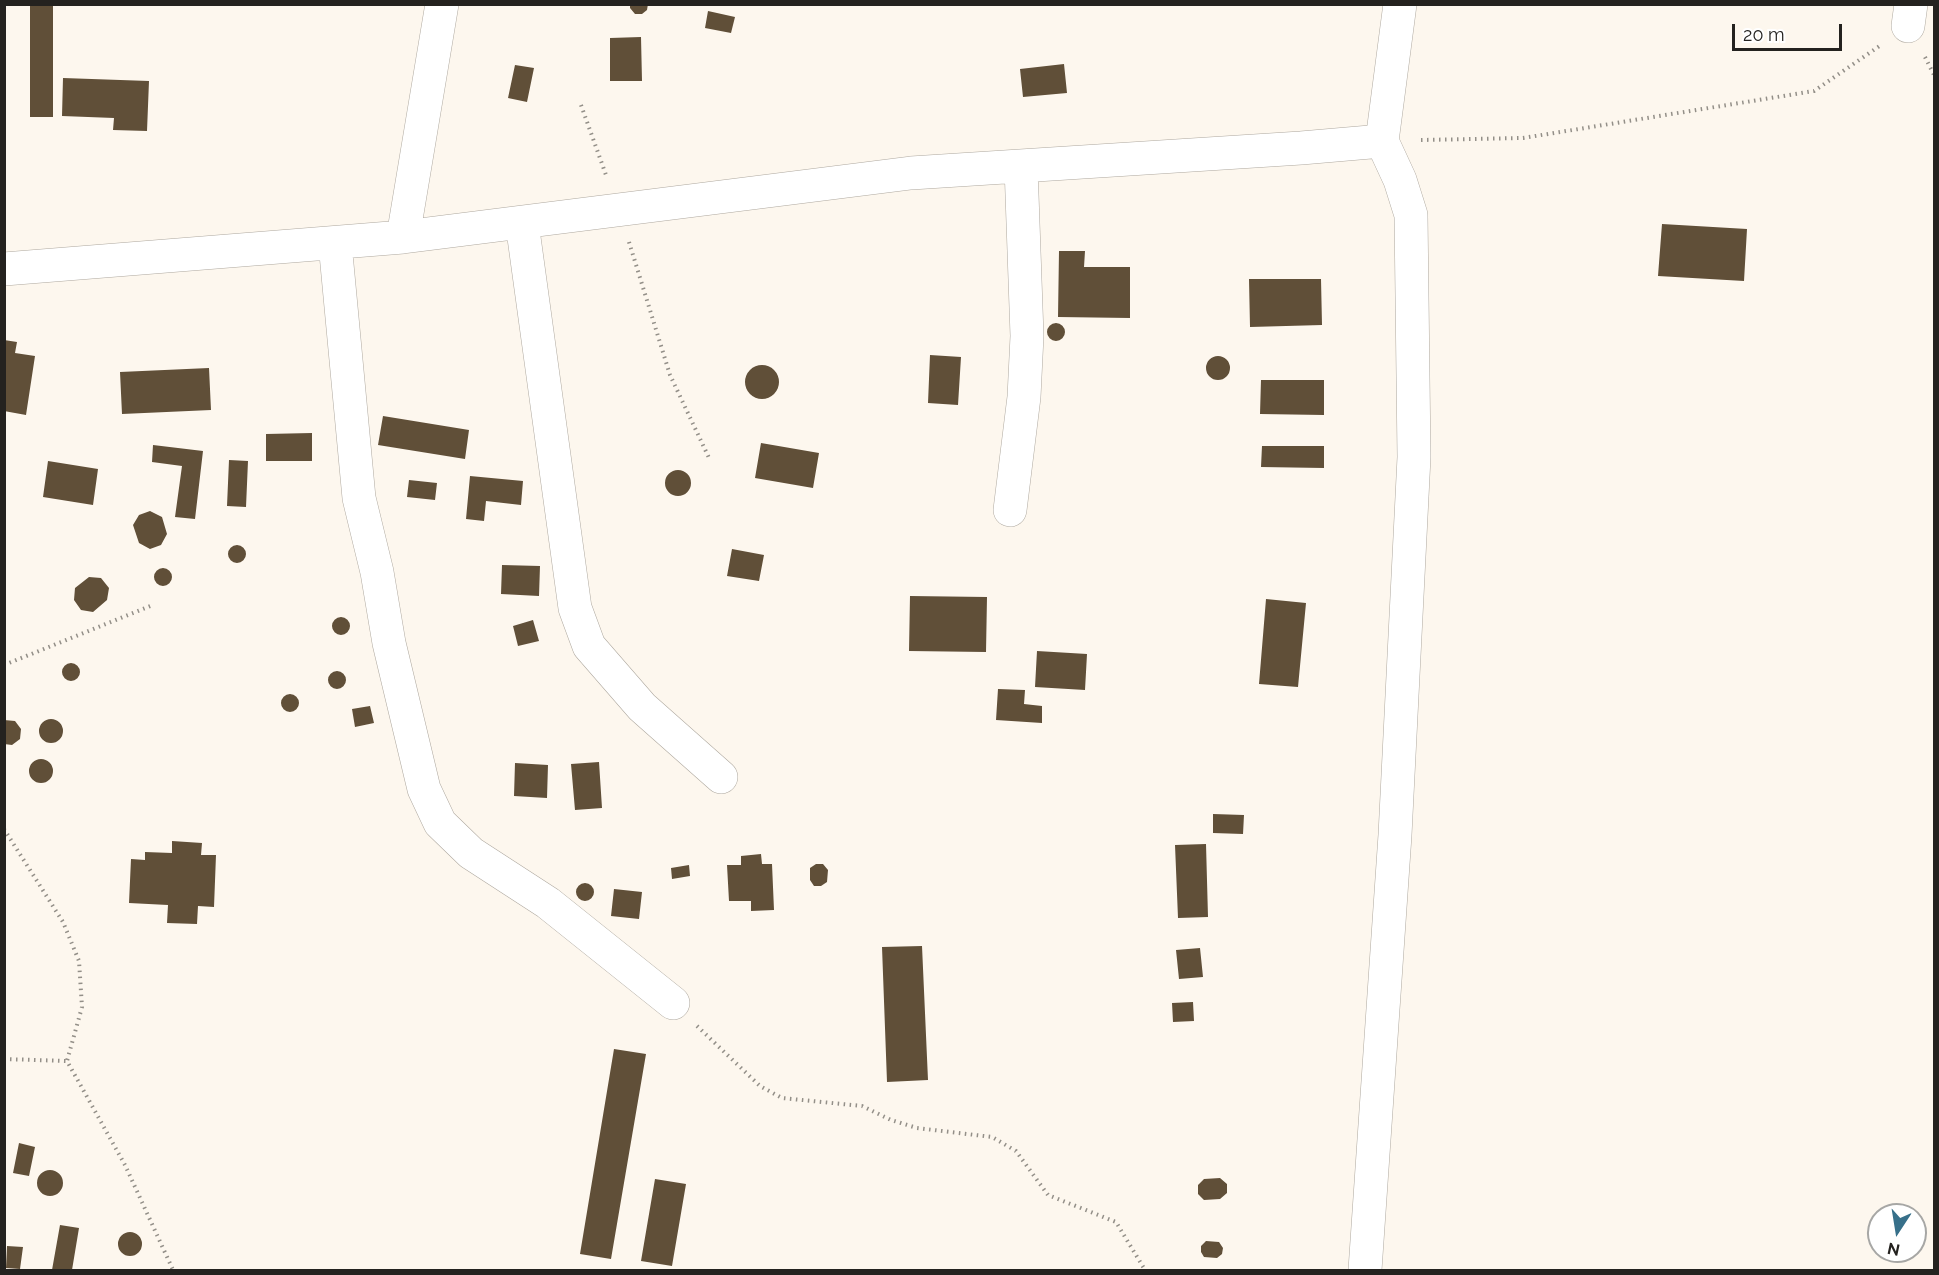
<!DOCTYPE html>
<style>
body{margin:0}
#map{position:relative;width:1939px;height:1275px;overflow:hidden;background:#fdf7ee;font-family:Raleway,sans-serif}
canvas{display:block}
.frame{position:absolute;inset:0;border:6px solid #24221f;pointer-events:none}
.north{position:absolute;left:1867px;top:1203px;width:60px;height:60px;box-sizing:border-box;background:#fff;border:2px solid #a7a7a5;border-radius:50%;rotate:192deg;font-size:16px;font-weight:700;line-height:24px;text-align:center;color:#24221f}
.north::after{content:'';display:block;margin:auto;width:21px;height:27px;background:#37708a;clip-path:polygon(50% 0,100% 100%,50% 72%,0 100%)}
.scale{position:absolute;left:1732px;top:24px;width:110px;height:27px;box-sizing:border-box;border:3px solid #24221f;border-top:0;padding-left:8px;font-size:18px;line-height:21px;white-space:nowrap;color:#24221f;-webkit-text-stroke:4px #fff;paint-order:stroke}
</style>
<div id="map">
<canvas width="1939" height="1275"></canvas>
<div class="frame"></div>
<div class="north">N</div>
<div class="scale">20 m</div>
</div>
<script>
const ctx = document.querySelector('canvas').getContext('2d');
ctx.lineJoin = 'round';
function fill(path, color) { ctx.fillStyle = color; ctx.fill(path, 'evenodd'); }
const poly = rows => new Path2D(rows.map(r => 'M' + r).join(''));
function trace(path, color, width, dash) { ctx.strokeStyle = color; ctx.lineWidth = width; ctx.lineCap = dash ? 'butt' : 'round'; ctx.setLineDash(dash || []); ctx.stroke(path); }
fill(poly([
 [630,4,648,4,647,10,642,14,635,14,630,8],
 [30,5,53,5,53,117,30,117],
 [708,11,735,17,731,33,705,28],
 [641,37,642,81,610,81,610,38],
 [1064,64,1067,93,1023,97,1020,69],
 [515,65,534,68,527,102,508,98],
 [63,78,149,81,147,131,113,130,114,118,62,116],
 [1662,224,1747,229,1744,281,1658,276],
 [1059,251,1085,251,1084,267,1130,267,1130,318,1058,317],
 [1249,279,1321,279,1322,325,1250,327],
 '1047 332a9 9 0 1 1 18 0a9 9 0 1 1-18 0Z',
 [4,340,17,342,15,353,35,356,26,415,4,411],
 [930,355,961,357,958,405,928,403],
 '1206 368a12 12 0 1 1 24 0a12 12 0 1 1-24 0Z',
 '745 382a17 17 0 1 1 34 0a17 17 0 1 1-34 0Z',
 [209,368,211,410,122,414,120,372],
 [1261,380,1324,380,1324,415,1260,414],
 [383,416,469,430,465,459,378,445],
 [312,433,312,461,266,461,266,434],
 [761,443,819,453,813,488,755,478],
 [153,445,203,451,195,519,175,517,182,466,152,462],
 [1262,446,1324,446,1324,468,1261,467],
 [229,460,248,461,246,507,227,506],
 [48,461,98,469,93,505,43,497],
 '665 483a13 13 0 1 1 26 0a13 13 0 1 1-26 0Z',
 [470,476,523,481,521,505,486,501,484,521,466,519],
 [409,480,437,483,435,500,407,497],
 [150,511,162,517,167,534,161,545,150,549,139,543,133,525,139,515],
 '228 554a9 9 0 1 1 18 0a9 9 0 1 1-18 0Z',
 [732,549,764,555,759,581,727,576],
 [502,565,540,566,539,596,501,594],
 '154 577a9 9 0 1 1 18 0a9 9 0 1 1-18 0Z',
 [89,577,101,578,109,588,107,600,93,612,81,610,74,600,75,588],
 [910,596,987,597,986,652,909,651],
 [1266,599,1306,603,1298,687,1259,684],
 '332 626a9 9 0 1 1 18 0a9 9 0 1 1-18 0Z',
 [533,620,539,641,518,646,513,626],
 [1037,651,1087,654,1085,690,1035,687],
 '62 672a9 9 0 1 1 18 0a9 9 0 1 1-18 0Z',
 '328 680a9 9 0 1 1 18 0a9 9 0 1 1-18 0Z',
 [998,689,1025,690,1024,704,1042,706,1042,723,996,720],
 '281 703a9 9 0 1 1 18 0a9 9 0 1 1-18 0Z',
 [370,706,374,723,355,727,352,709],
 '39 731a12 12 0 1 1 24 0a12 12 0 1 1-24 0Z',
 [4,720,15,721,21,729,20,739,12,745,4,744],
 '29 771a12 12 0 1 1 24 0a12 12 0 1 1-24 0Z',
 [599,762,602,808,575,810,571,764],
 [515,763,548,765,547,798,514,796],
 [1213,814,1244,815,1243,834,1213,833],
 [172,841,202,843,201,855,216,855,214,907,198,906,197,924,167,923,168,905,129,903,131,859,145,860,145,852,172,853],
 [1206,844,1208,917,1178,918,1175,845],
 [761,854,762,864,772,864,774,910,751,911,751,901,729,901,727,865,741,865,741,856],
 [816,864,823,864,828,870,827,882,821,886,814,886,810,880,810,868],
 [689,865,690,876,672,879,671,868],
 '576 892a9 9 0 1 1 18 0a9 9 0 1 1-18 0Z',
 [614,889,642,892,639,919,611,916],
 [922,946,928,1080,887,1082,882,947],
 [1200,948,1203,977,1179,979,1176,950],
 [1193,1002,1194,1021,1173,1022,1172,1003],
 [614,1049,646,1054,611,1259,580,1254],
 [19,1143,35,1147,29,1176,13,1173],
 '37 1183a13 13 0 1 1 26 0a13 13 0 1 1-26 0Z',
 [1220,1178,1227,1184,1227,1193,1220,1199,1204,1200,1198,1194,1198,1185,1204,1179],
 [655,1179,686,1184,672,1266,641,1261],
 [60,1225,79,1228,72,1270,52,1270],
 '118 1244a12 12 0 1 1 24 0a12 12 0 1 1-24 0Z',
 [1206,1241,1219,1242,1223,1248,1222,1254,1217,1258,1204,1257,1201,1252,1201,1246],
 [7,1246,23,1247,20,1269,6,1268]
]), '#604f38');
const street = poly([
 [1908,26,1911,4],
 [522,223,575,608,589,646,642,707,721,777],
 [403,237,442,4],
 [335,243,359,498,377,572,389,643,424,789,440,823,471,853,548,903,673,1003],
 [4,269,403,237,911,173,1301,148,1382,141],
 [1010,510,1024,397,1027,336,1021,166],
 [1365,1270,1395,835,1414,457,1411,215,1400,180,1382,141,1400,4]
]);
trace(street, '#aea89f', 34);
trace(poly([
 [1925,57,1934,75],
 [581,105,606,175],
 [1421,140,1523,138,1814,91,1881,45],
 [629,242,670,375,710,460],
 [4,665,153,605],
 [4,829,63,922,79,961,82,1007,67,1061,125,1165,173,1270],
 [697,1026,760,1086,782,1098,862,1106,891,1120,917,1128,992,1137,1016,1151,1048,1195,1116,1222,1145,1270],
 [4,1059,67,1061]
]), '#938f88', 4, [1.5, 4.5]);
trace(street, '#fff', 33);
</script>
